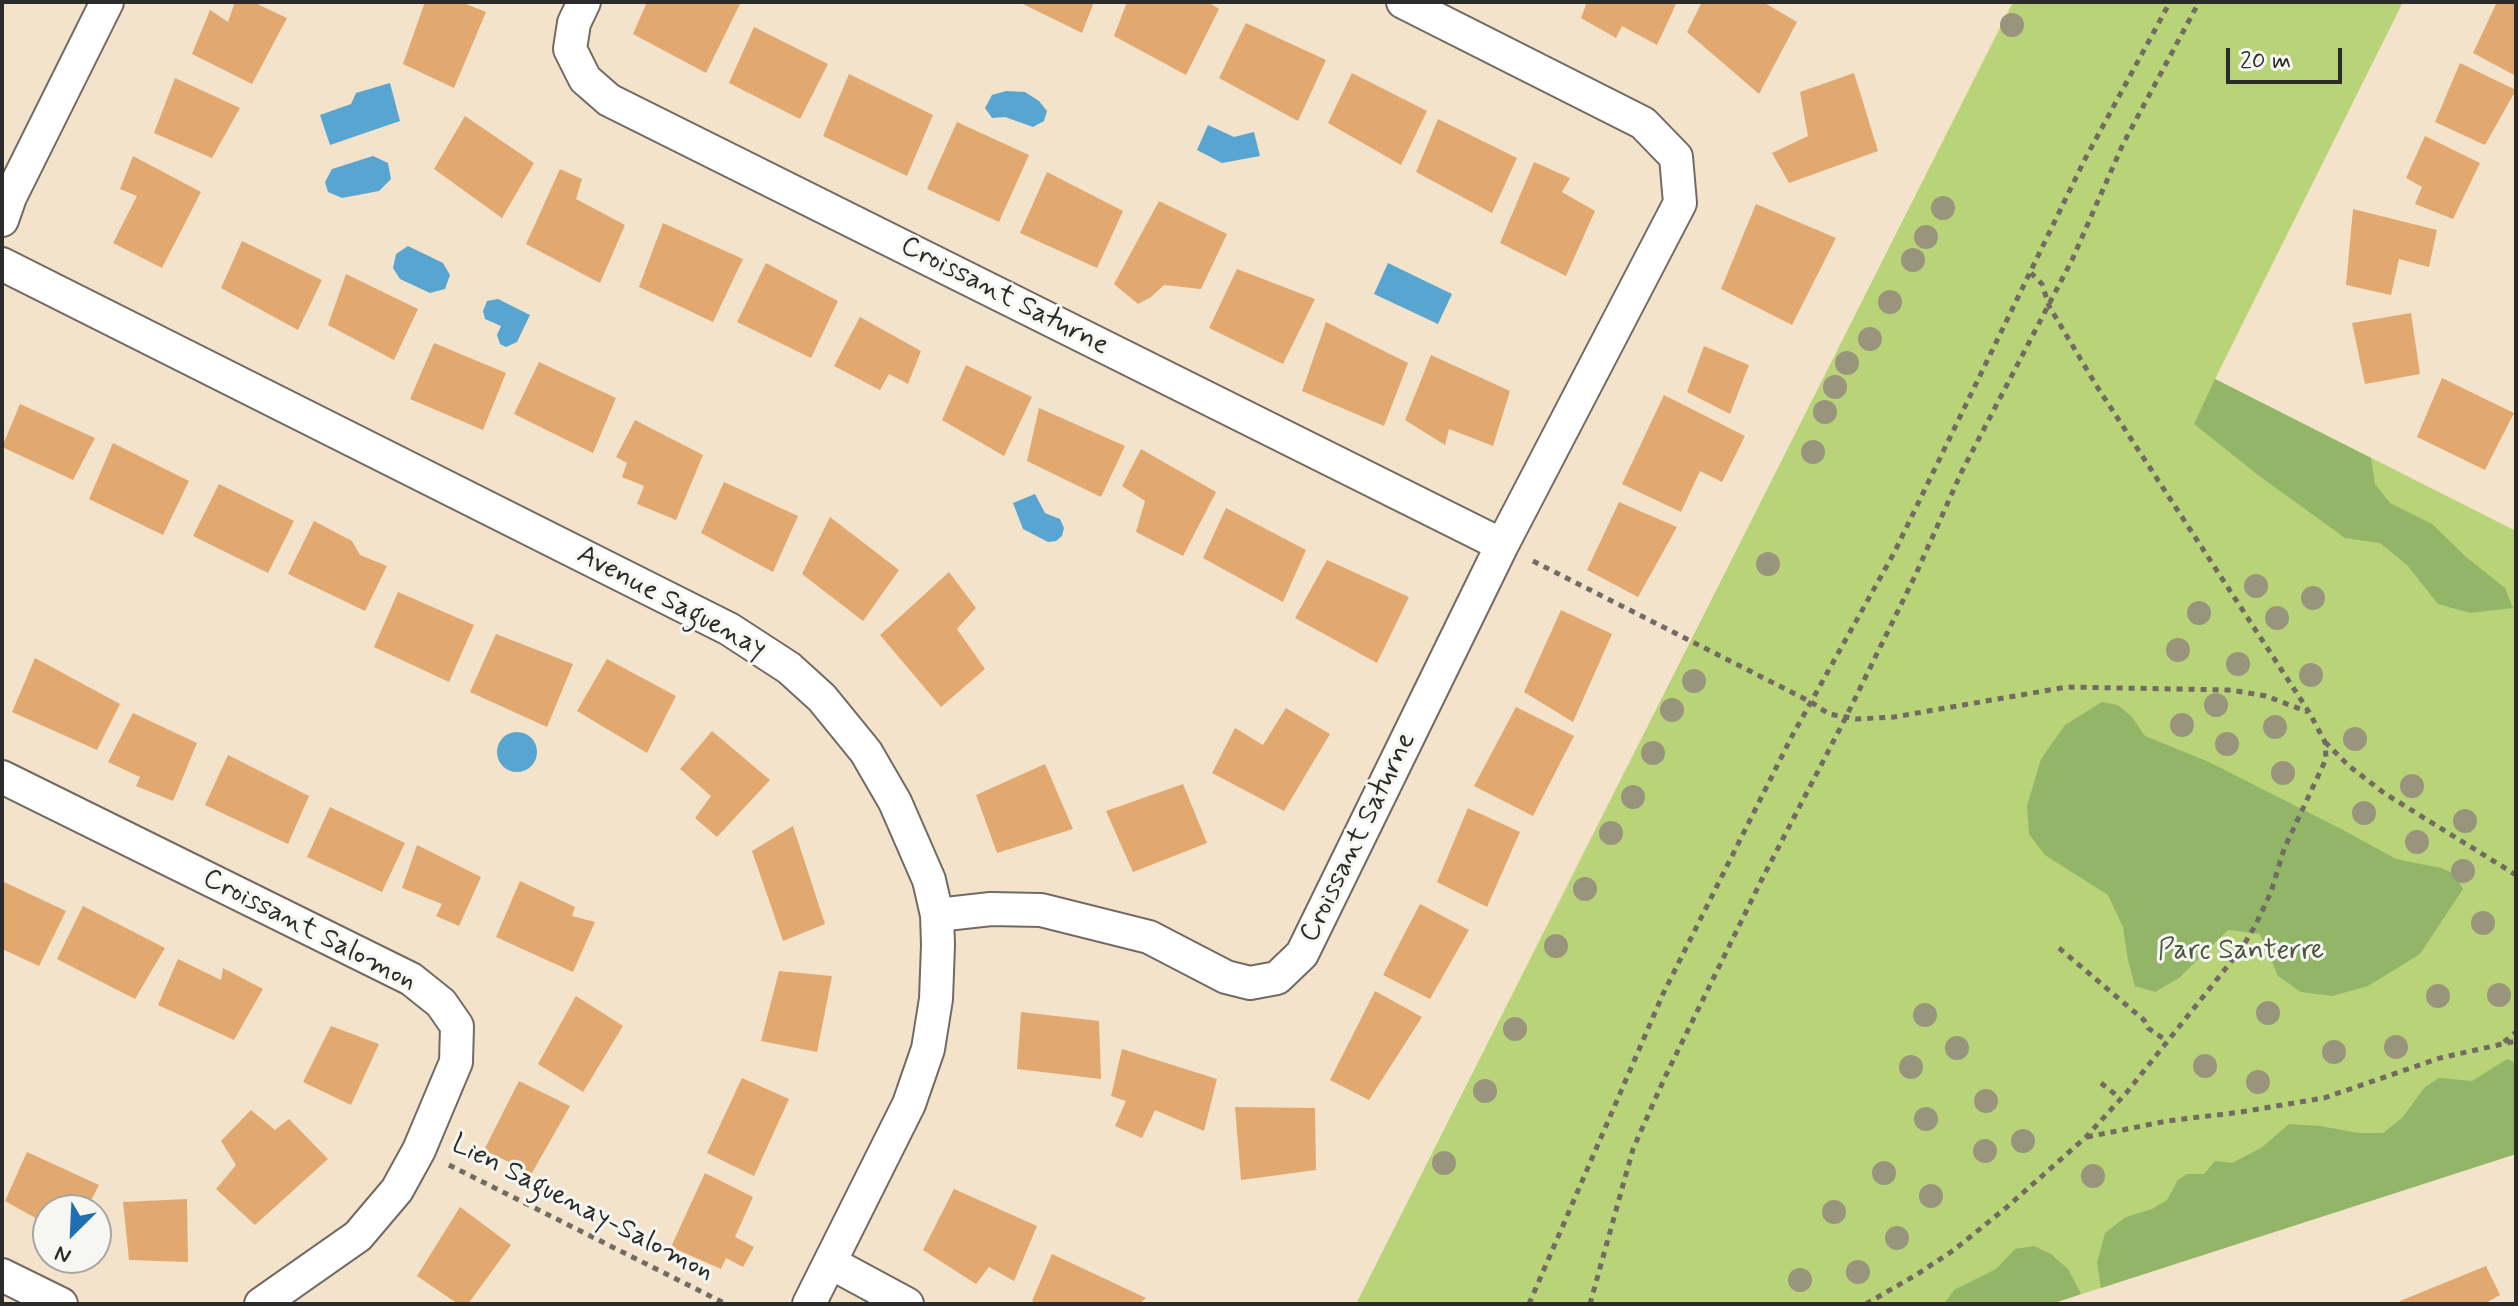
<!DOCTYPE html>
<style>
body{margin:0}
#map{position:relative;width:2518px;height:1306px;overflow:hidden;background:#f4e3cb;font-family:Mynerve,sans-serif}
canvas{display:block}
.frame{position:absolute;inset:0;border:4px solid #2b2b2b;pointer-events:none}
.north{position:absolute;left:32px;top:1194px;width:80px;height:80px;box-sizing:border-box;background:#f6f6f2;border:2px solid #a5a5a2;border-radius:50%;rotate:204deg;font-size:22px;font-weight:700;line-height:32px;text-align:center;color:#2b2b2b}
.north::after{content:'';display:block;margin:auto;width:28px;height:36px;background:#1f6fb2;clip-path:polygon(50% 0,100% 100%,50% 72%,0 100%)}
.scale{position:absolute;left:2226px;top:48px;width:116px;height:36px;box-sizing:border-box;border:4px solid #2b2b2b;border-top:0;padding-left:10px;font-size:24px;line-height:28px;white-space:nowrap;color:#2b2b2b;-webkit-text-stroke:6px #f6f6f2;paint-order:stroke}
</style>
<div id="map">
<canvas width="2518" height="1306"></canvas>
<div class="frame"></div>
<div class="north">N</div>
<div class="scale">20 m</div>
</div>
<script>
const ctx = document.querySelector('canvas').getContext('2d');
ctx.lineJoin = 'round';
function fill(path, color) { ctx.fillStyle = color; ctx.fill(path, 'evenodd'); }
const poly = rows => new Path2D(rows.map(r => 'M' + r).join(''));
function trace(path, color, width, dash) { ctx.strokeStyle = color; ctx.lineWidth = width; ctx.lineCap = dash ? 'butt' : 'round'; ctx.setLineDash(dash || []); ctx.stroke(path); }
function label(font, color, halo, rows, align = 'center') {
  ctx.font = font + ' Mynerve,sans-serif'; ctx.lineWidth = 6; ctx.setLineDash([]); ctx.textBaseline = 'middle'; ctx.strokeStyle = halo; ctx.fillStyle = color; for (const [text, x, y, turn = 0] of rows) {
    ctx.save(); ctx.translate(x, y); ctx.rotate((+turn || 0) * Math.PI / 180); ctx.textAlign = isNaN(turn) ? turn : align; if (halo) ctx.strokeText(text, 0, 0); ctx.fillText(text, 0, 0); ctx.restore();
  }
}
fill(poly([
 [2013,2,2403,2,2215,379,2516,531,2516,1154,2051,1304,1356,1304]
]), '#b9d378');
fill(poly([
 [2215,379,2371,458,2375,484,2390,503,2432,524,2465,556,2505,588,2513,608,2470,613,2438,604,2407,565,2380,543,2345,538,2258,475,2194,424],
 [2102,702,2118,705,2132,717,2145,736,2209,762,2345,831,2396,859,2441,868,2455,874,2463,889,2420,954,2368,986,2332,996,2301,992,2278,976,2260,934,2228,930,2179,978,2155,992,2135,986,2128,960,2123,927,2108,895,2045,855,2029,834,2027,806,2041,759,2065,725],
 [2507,1059,2516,1063,2516,1154,2101,1288,2097,1263,2105,1233,2126,1217,2152,1209,2167,1200,2178,1180,2187,1174,2204,1174,2215,1161,2232,1163,2261,1148,2289,1124,2320,1126,2358,1133,2383,1133,2402,1118,2425,1087,2439,1078,2472,1081],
 [2034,1246,2051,1254,2068,1269,2081,1294,2051,1304,1944,1304,1954,1290,1996,1269,2015,1249]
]), '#92b568');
fill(poly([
 [390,83,400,121,330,145,320,115,351,104,356,93],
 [1006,91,1025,92,1039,101,1047,111,1044,121,1033,127,1005,117,992,118,985,108,992,95],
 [1208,125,1234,137,1254,132,1260,156,1222,163,1197,150],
 [373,156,388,163,391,179,379,191,342,198,328,192,325,182,332,169],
 [408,246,443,263,450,275,445,289,430,293,400,279,393,268,396,254],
 [1388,263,1452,294,1438,324,1374,294],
 [498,299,530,315,517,342,506,347,500,344,497,335,501,326,485,319,483,311,487,301],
 [1035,494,1045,513,1060,519,1064,528,1062,536,1056,541,1048,542,1023,529,1013,503],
 '497 752a20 20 0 1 1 40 0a20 20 0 1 1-40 0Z'
]), '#58a5d1');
fill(poly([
 [235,2,253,2,287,18,252,84,192,54,210,10,228,22],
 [425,2,461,2,486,12,454,88,403,64],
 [647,2,741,2,706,73,633,34],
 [1019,2,1094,2,1082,33],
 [1127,2,1208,2,1219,9,1186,75,1114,36],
 [1587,2,1677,2,1657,45,1622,26,1616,38,1581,18],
 [1702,2,1763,2,1797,22,1759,94,1687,32],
 [2497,2,2516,2,2516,76,2473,53],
 [1246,23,1326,60,1298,121,1219,78],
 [754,27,828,64,800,119,729,83],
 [2460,63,2516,90,2485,145,2435,122],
 [1352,73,1427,111,1401,165,1328,123],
 [1854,73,1878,151,1789,183,1772,153,1808,136,1800,92],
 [849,74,933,115,907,176,823,136],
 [175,78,240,108,212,158,154,133],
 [465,116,534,163,502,218,434,169],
 [1438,119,1517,158,1492,213,1416,172],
 [957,122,1029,155,999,222,927,189],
 [2425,136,2480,163,2453,219,2415,204,2422,187,2406,178],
 [133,156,201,192,162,268,113,243,137,196,120,189],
 [1534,162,1570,178,1562,192,1595,211,1566,276,1500,243],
 [560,169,582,179,576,199,625,225,600,283,526,244],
 [1047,172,1123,211,1097,268,1020,233],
 [1159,201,1227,234,1201,289,1164,285,1151,297,1138,304,1114,284],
 [1756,204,1836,238,1792,325,1721,289],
 [2353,209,2437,230,2429,267,2399,259,2391,295,2346,285],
 [663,223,743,259,713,322,639,287],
 [242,241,322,280,298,330,221,288],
 [766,263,838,301,811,358,737,322],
 [1237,269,1315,299,1283,364,1209,328],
 [346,274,418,309,394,360,328,325],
 [2411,313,2420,374,2365,384,2352,323],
 [860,317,921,351,908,384,889,374,880,390,834,366],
 [1326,322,1408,363,1384,426,1302,391],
 [434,343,506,373,483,430,410,399],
 [1704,346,1749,365,1730,414,1687,392],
 [1431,355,1510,391,1493,446,1449,429,1445,445,1405,420],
 [539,362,616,398,593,453,514,414],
 [966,365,1032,397,1004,456,942,420],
 [2442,378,2514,413,2485,470,2417,437],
 [1664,395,1745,436,1722,482,1700,471,1681,512,1622,484],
 [20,404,95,438,73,480,2,447],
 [1039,408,1125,446,1101,497,1027,461],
 [635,420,703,455,676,520,637,504,644,486,622,477,627,463,616,457],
 [113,443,189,481,163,535,89,499],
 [1141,449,1216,492,1183,556,1136,532,1145,501,1122,486],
 [724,482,798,516,773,572,701,533],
 [219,484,294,521,268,573,193,536],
 [1619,502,1677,527,1638,597,1587,570],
 [1226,508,1306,550,1283,602,1203,558],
 [830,517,899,570,863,621,802,574],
 [314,521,352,541,360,555,387,566,365,611,288,574],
 [1327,560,1409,597,1377,663,1295,618],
 [949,572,976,608,957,629,985,669,941,707,880,635],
 [398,592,474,625,449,682,374,647],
 [1561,610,1612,634,1573,722,1524,692],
 [496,634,573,664,547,727,470,692],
 [35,658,120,704,97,750,12,712],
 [607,659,676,696,647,753,577,711],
 [1516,707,1574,736,1533,816,1474,786],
 [1286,708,1330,734,1284,811,1212,773,1235,728,1263,745],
 [133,713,197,743,173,801,136,786,140,777,108,762],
 [712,731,770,780,717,837,695,818,711,796,680,769],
 [228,755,309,796,288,844,205,805],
 [1045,764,1073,829,997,853,976,795],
 [1183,784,1207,843,1133,872,1106,811],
 [330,807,405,843,382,892,307,857],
 [1468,808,1520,832,1487,907,1437,882],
 [793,826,825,924,783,941,752,851],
 [417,845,481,877,459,926,436,916,442,904,402,888],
 [2,881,66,911,39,966,2,949],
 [520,881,575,907,572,916,595,922,573,972,496,937],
 [1420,904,1469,930,1430,999,1383,975],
 [83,906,165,948,135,999,57,959],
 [178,959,221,980,223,968,263,989,234,1040,158,1005],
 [779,971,832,976,817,1052,761,1041],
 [1375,991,1422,1017,1369,1100,1330,1080],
 [576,996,623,1026,583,1092,538,1064],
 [1021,1012,1099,1021,1101,1079,1017,1069],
 [331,1026,379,1044,351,1105,303,1082],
 [1122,1049,1217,1079,1204,1131,1155,1110,1142,1138,1115,1126,1126,1101,1111,1096],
 [742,1078,789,1099,754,1176,707,1153],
 [519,1081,570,1106,532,1173,484,1150],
 [1235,1107,1315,1108,1316,1170,1241,1180],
 [251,1110,275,1130,289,1119,328,1159,255,1225,216,1189,236,1165,221,1141],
 [27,1152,99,1185,86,1210,48,1210,48,1225,5,1201],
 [705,1173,753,1197,735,1237,754,1247,743,1267,726,1258,721,1269,671,1247],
 [954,1189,1037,1226,1014,1281,989,1267,976,1284,923,1250],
 [187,1199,188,1262,129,1260,123,1202],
 [460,1207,511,1245,468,1304,458,1304,417,1276],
 [1052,1254,1146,1298,1139,1304,1039,1304,1032,1301],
 [2486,1266,2500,1295,2484,1304,2401,1304,2400,1301]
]), '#e1a96f');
const street = poly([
 [584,2,574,23,570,49,585,79,609,100,1502,545],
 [2,220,10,197,107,2],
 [2,264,729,629,789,668,822,698,866,752,895,802,929,880,937,915,938,945,936,999,928,1049,909,1104,809,1304],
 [2,777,411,979,441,1003,457,1026,456,1062,419,1150,397,1190,358,1236,261,1304],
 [937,915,991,909,1041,910,1149,937,1226,977,1250,983,1277,978,1302,954,1502,545,1680,203,1676,157,1643,123,1403,2],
 [831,1263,907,1304],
 [2,1275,61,1304]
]);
trace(street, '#716b63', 36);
trace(poly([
 [1533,561,1811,702,1829,714,1846,717,1857,719,1894,717,2067,687,2231,690,2266,696,2308,712],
 [2325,742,2349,766,2384,793,2516,875],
 [2059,948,2144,1020,2148,1028,2167,1041],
 [2504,1042,2516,1032],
 [2101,1083,2120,1098],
 [2087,1137,2167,1121,2241,1112,2324,1098,2440,1058,2516,1041],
 [449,1165,726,1304],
 [1529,1304,1663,994,1792,736,1894,553,2084,161,2170,2],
 [1590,1304,1633,1149,1665,1077,1761,881,1846,717,1915,576,1962,471,2072,260,2123,144,2199,2],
 [1866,1304,1916,1275,1954,1250,2007,1207,2086,1137,2127,1092,2242,948,2256,924,2271,892,2284,849,2326,759,2325,742,2309,712,2096,385,2049,306,2042,284,2031,273]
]), '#716b63', 5, [6, 6]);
trace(street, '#fff', 32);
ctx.fillStyle = '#99957d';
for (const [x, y] of [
 [2012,25],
 [1943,208],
 [1926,237],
 [1913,260],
 [1890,302],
 [1870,339],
 [1847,363],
 [1835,387],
 [1825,412],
 [1813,452],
 [1768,564],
 [2256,586],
 [2313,598],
 [2199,613],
 [2277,618],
 [2178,650],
 [2238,664],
 [2311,675],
 [1694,681],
 [2216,705],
 [1672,710],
 [2182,725],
 [2275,727],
 [2355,739],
 [2227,744],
 [1653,753],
 [2283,773],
 [2412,786],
 [1633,797],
 [2364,813],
 [2465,821],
 [1611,833],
 [2417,842],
 [2463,871],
 [1585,889],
 [2483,923],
 [1556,946],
 [2499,995],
 [2438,996],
 [2268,1013],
 [1925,1015],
 [1515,1029],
 [2396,1047],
 [1957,1048],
 [2334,1052],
 [2205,1066],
 [1911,1067],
 [2258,1082],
 [1485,1091],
 [1986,1101],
 [1926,1119],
 [2023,1141],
 [1985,1151],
 [1444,1163],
 [1884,1173],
 [2093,1176],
 [1931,1196],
 [1834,1212],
 [1897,1238],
 [1858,1272],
 [1800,1280]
]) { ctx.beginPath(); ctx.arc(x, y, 12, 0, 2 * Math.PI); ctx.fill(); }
label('28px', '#2b2b2b', '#f6f6f2', [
 ["Croissant Saturne",1004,297,27],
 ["Avenue Saguenay",671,603,28],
 ["Croissant Saturne",1359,838,-64],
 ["Croissant Salomon",309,931,27],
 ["Lien Saguenay-Salomon",582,1209,27]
]);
label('28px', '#4e553e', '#f6f6f2', [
 ["Parc Santerre",2241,952]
]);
</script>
